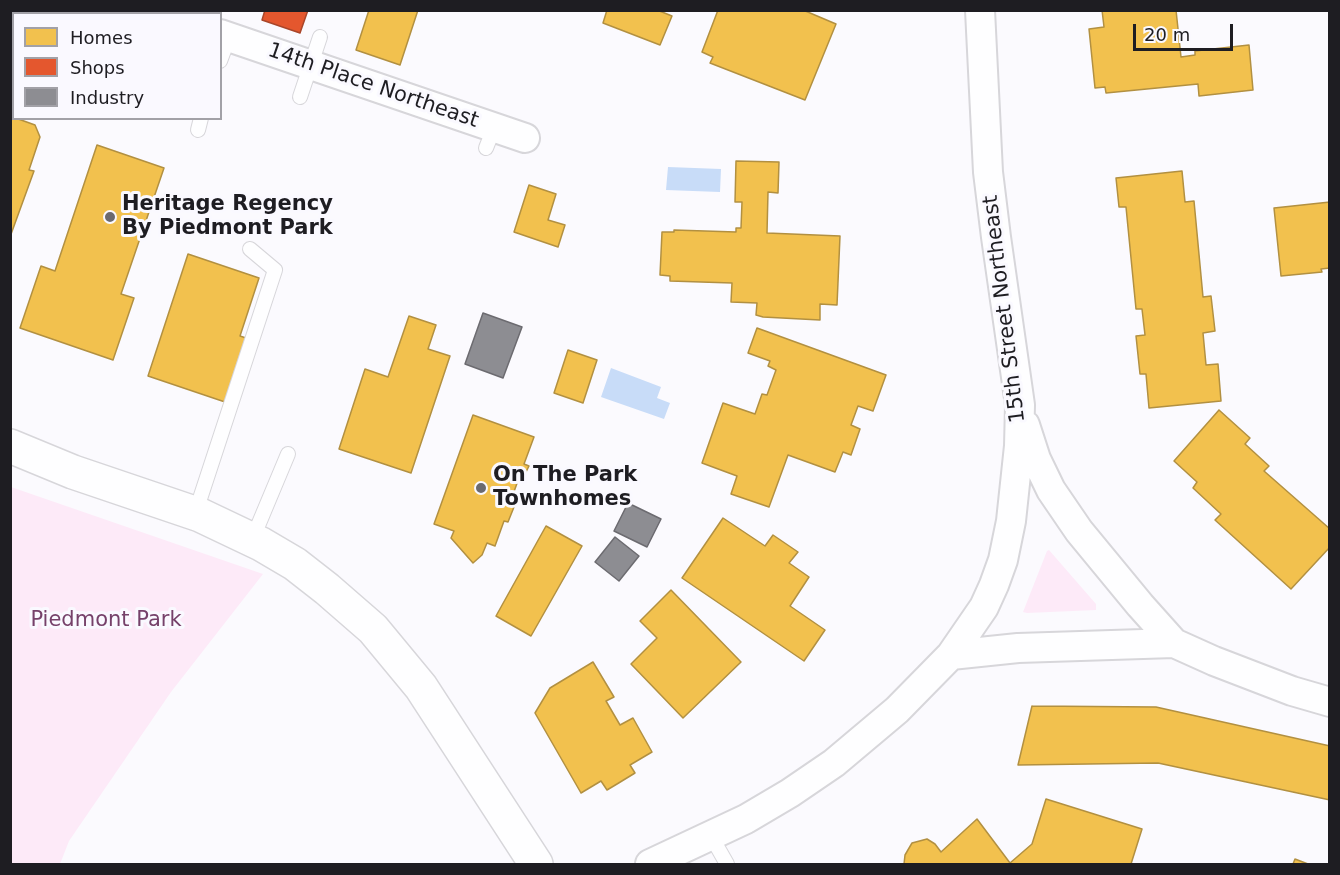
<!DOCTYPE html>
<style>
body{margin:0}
#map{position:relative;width:1340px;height:875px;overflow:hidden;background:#fbfafe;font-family:"DejaVu Sans",sans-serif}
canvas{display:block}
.frame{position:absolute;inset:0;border:12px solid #1e1d22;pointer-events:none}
.legend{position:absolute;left:12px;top:12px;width:210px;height:108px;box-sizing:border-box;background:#faf9ff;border:2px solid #a2a1a7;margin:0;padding:8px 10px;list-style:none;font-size:18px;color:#1e1d22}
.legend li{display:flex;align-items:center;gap:12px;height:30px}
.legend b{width:30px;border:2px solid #a2a1a7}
.scale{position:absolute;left:1133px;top:24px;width:100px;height:27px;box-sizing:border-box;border:3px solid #1e1d22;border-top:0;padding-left:8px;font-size:18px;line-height:21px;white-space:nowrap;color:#1e1d22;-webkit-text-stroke:4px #faf9ff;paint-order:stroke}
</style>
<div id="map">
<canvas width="1340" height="875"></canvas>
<div class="frame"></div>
<ul class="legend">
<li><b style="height:16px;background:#f2c14e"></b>Homes</li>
<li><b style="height:16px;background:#e4572e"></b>Shops</li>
<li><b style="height:16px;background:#8d8d92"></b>Industry</li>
</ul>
<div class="scale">20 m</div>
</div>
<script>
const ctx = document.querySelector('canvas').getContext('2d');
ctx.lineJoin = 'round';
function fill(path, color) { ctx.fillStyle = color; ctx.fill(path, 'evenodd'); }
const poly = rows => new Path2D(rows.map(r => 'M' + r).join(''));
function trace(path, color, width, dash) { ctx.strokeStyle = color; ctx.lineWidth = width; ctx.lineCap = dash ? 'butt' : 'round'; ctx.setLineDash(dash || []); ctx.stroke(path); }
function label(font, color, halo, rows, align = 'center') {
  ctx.font = font + ' "DejaVu Sans",sans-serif'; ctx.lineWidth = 6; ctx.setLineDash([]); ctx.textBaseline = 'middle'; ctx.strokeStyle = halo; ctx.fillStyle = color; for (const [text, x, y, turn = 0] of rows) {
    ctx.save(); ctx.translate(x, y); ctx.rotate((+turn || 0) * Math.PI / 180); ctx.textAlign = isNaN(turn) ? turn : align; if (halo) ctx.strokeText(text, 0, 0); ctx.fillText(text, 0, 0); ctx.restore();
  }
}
fill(poly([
 [11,487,263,574,171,692,69,841,60,864,11,864],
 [1049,550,1096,604,1096,610,1027,613,1023,612,1047,551]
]), '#fdeaf8');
fill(poly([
 [668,167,721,169,720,192,666,190],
 [611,368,661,387,657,398,670,403,664,419,601,397]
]), '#c8dcf8');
const homes = poly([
 [369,10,418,10,400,65,356,50,369,10],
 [607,10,657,10,672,16,660,45,603,23,607,10],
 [718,10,803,10,836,24,805,100,710,63,713,57,702,52,718,10],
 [1102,10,1176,10,1181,57,1195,55,1195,51,1249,45,1253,90,1199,96,1198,84,1106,93,1105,87,1095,88,1089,29,1104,27,1102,10],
 [10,16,14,17,14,69,10,78,10,16],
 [10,116,35,125,40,137,29,170,34,171,10,237,10,116],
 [97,145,164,168,121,294,134,298,113,360,20,328,41,266,55,271,97,145],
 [736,161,779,162,778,193,768,192,767,233,840,236,837,305,820,304,820,320,763,317,756,315,757,303,731,302,732,283,670,281,670,276,660,275,662,232,674,232,674,230,736,232,736,228,741,228,742,202,735,202,736,161],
 [1182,171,1185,202,1194,201,1203,297,1211,296,1215,331,1203,333,1206,365,1218,364,1221,401,1149,408,1146,374,1140,374,1136,336,1145,335,1142,309,1136,309,1126,207,1119,207,1116,178,1182,171],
 [529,185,556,194,548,220,565,225,558,247,514,232,529,185],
 [1330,202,1330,268,1321,269,1322,272,1281,276,1274,208,1330,202],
 [188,254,259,278,240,336,246,338,225,402,148,376,188,254],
 [409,316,436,325,428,349,450,356,411,473,339,449,365,369,388,377,409,316],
 [757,328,886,375,873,411,858,406,851,425,860,429,851,455,843,452,835,472,788,455,769,507,731,494,737,476,702,463,723,403,755,414,762,394,767,395,776,370,768,366,770,361,748,353,757,328],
 [568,350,597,360,583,403,554,393,568,350],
 [1219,410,1250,438,1245,444,1269,466,1264,471,1330,529,1330,547,1291,589,1215,520,1221,514,1193,488,1197,482,1174,461,1219,410],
 [473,415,534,437,524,464,529,466,524,476,520,475,511,500,516,502,508,522,504,521,495,546,487,543,482,555,473,563,451,538,454,531,434,524,473,415],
 [723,518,765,546,773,535,798,552,789,563,809,577,790,606,825,630,804,661,682,578,723,518],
 [546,526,582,546,531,636,496,616,546,526],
 [671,590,741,662,683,718,631,664,657,638,640,621,671,590],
 [593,662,614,697,606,701,620,725,633,718,652,752,630,765,635,773,617,784,607,790,601,781,581,793,535,713,550,688,593,662],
 [1032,706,1156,707,1330,746,1330,800,1158,763,1018,765,1032,706],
 [1046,799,1142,829,1131,864,904,864,905,855,912,843,927,839,935,844,941,852,977,819,1010,863,1032,844,1046,799],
 [1295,859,1308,864,1293,864,1295,859]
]);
fill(homes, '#f2c14e');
trace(homes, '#b29041', 1.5);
const shops = poly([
 [265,10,308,10,300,33,262,20,265,10]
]);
fill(shops, '#e4572e');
trace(shops, '#a9462a', 1.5);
const industry = poly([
 [483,313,522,327,503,378,465,364,483,313],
 [628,503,661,519,647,547,614,531,628,503],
 [615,537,639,556,619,581,595,562,615,537]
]);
fill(industry, '#8d8d92');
trace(industry, '#6c6b70', 1.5);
const service = poly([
 [220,61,229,37],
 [300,97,320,37],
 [198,130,201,118],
 [486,148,494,128],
 [195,514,275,270,250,249],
 [252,540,288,454],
 [711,836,727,864]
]);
const minor = poly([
 [152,10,161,14],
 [220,34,525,138],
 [1025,425,1036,459,1051,490,1079,531,1140,605,1174,643,1214,661,1292,691,1330,702],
 [951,655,1018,648,1174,643],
 [650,864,746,819,790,793,834,763,897,710,951,655,984,607,994,585,1003,560,1011,521,1019,446,1020,405,996,237,988,172,980,10]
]);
const secondary = poly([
 [10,446,73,472,200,515,261,544,295,564,327,589,373,629,421,687,536,864]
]);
trace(service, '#d7d6da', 16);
trace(minor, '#d7d6da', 32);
trace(secondary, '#d7d6da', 36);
trace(service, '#fefeff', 14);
trace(minor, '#fefeff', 28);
trace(secondary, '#fefeff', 33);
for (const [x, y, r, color] of [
 [110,217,6,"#6b6a6f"],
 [481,488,6,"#6b6a6f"]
]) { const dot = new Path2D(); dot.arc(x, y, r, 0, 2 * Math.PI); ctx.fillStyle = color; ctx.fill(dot); trace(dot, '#faf9ff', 2); }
label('21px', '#1e1d22', '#faf9ff', [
 ["14th Place Northeast",373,86,19],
 ["15th Street Northeast",1005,309,-97]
]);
label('bold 21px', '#1e1d22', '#faf9ff', [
 ["Heritage Regency",122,205],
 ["By Piedmont Park",122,229],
 ["On The Park",493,476],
 ["Townhomes",493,500]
], 'left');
label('21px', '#76416a', '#faf9ff', [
 ["Piedmont Park",106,621]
]);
</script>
